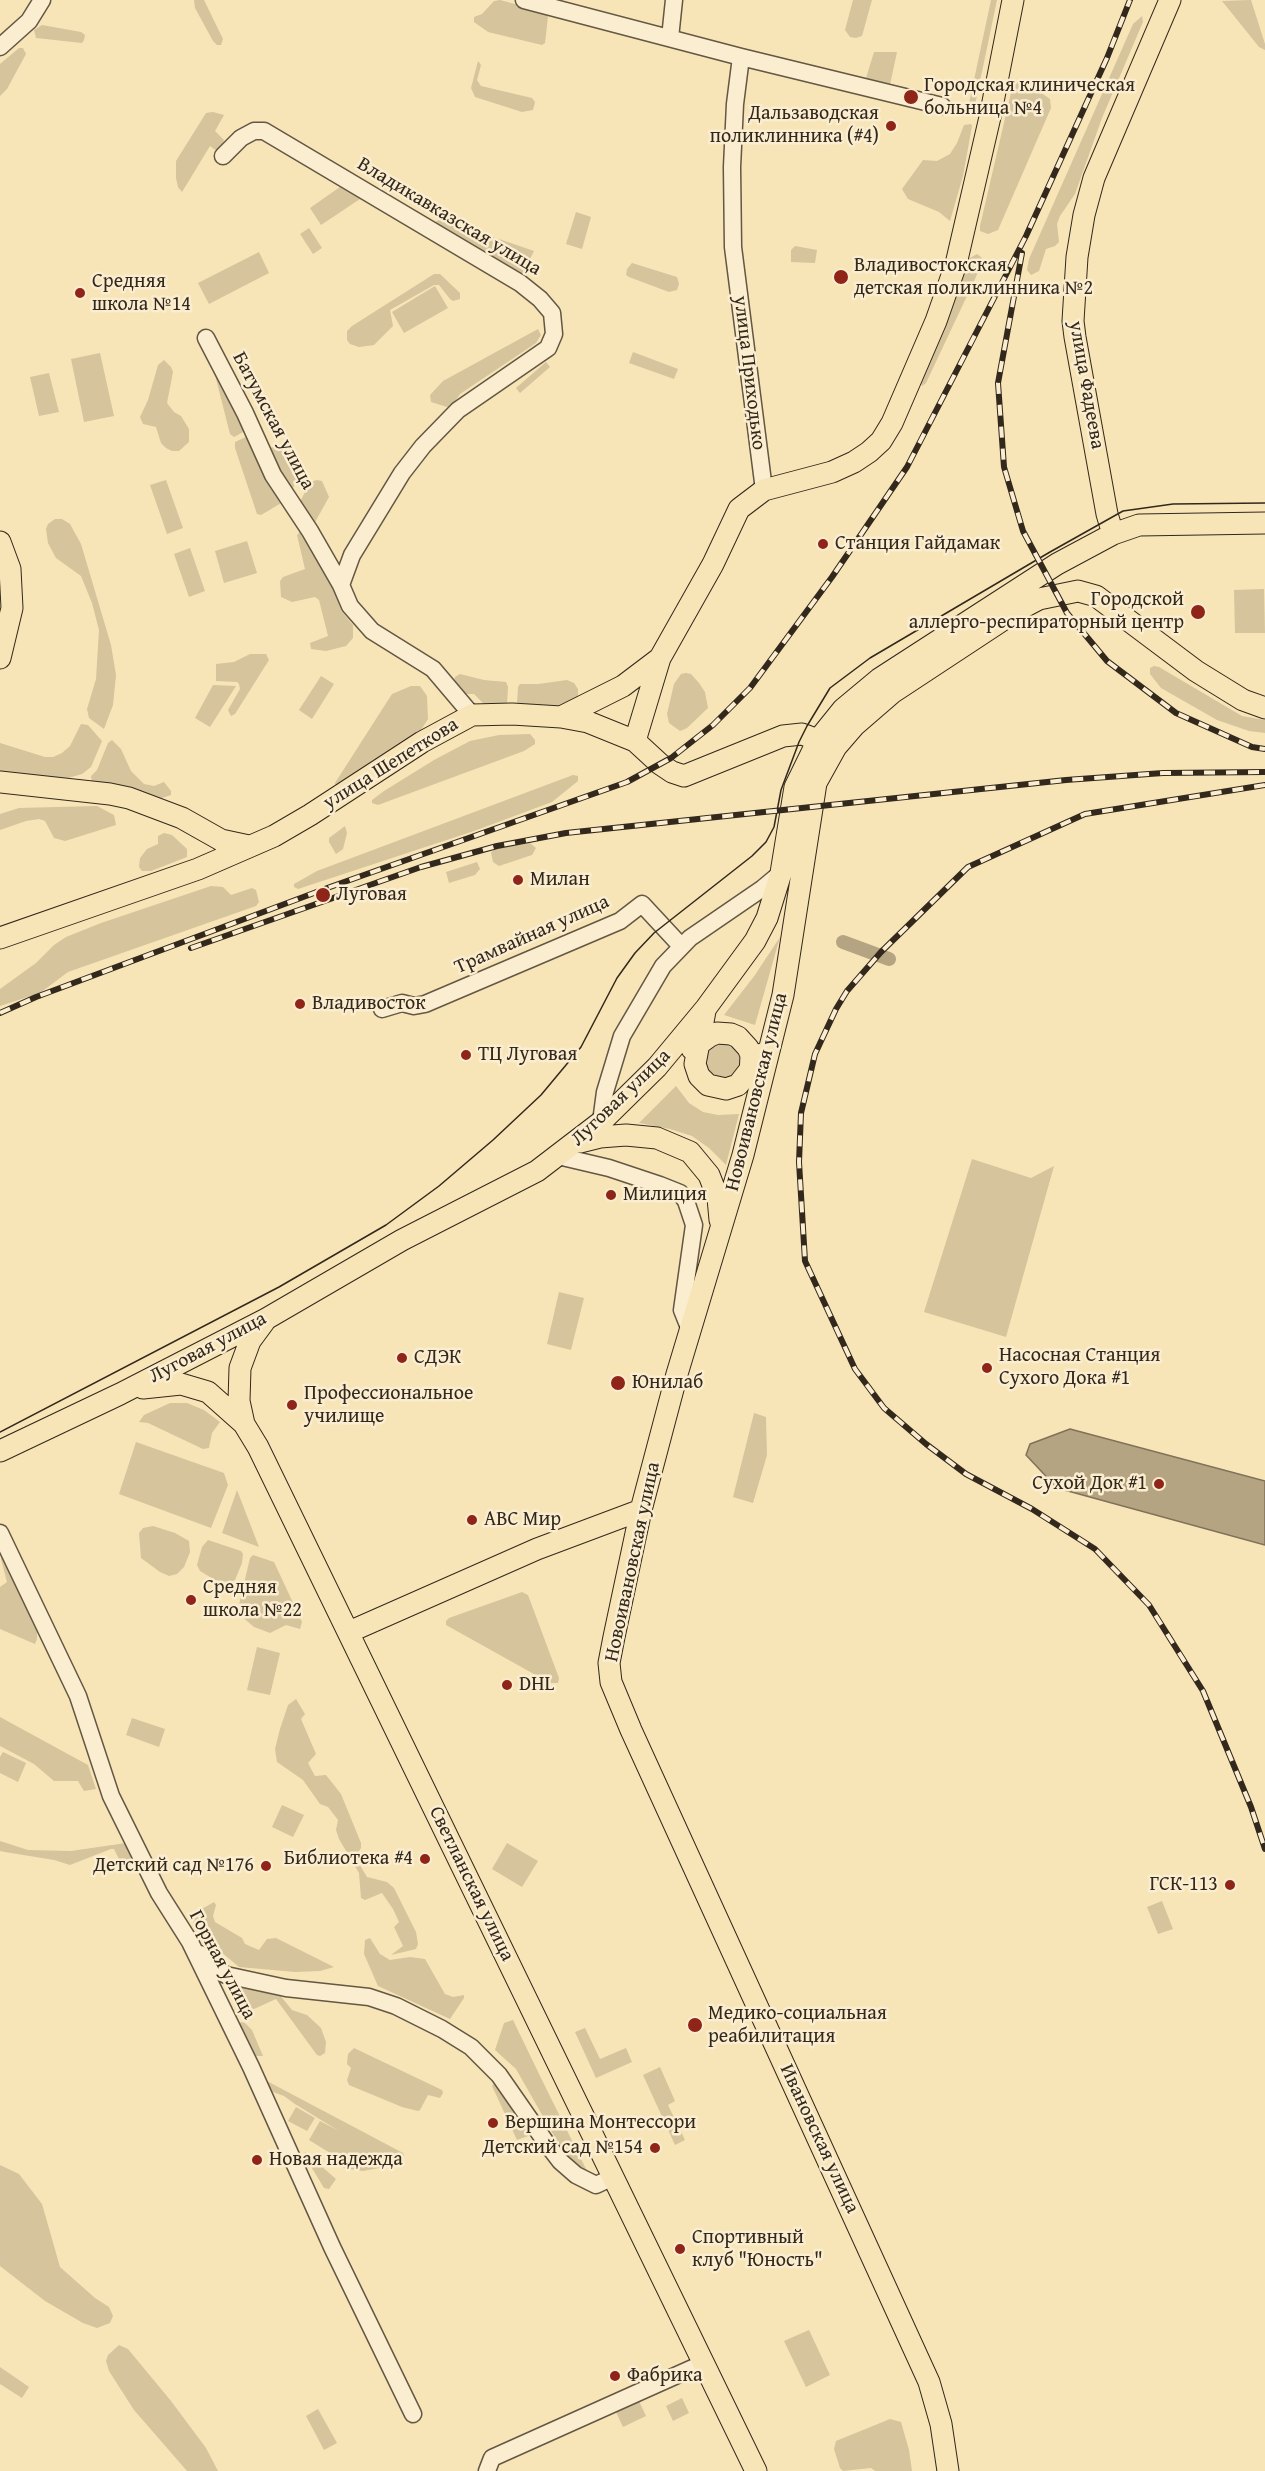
<!DOCTYPE html>
<meta charset="utf-8">
<style>
body{margin:0}
canvas{display:block;background:#f7e4b7}
</style>
<canvas width="1265" height="2471"></canvas>
<script>
const ctx = document.querySelector('canvas').getContext('2d');
ctx.lineJoin = 'round';
function fill(path, color) { ctx.fillStyle = color; ctx.fill(path, 'evenodd'); }
const poly = rows => new Path2D(rows.map(r => 'M' + r).join(''));
function trace(path, color, width, dash) { ctx.strokeStyle = color; ctx.lineWidth = width; ctx.lineCap = dash ? 'butt' : 'round'; ctx.setLineDash(dash || []); ctx.stroke(path); }
function label(font, color, halo, rows, align = 'center') {
  ctx.font = font + ' "Gentium Book Plus",serif'; ctx.lineWidth = 5; ctx.setLineDash([]); ctx.textBaseline = 'middle'; ctx.strokeStyle = halo; ctx.fillStyle = color; for (const [text, x, y, turn = 0] of rows) {
    ctx.save(); ctx.translate(x, y); ctx.rotate((+turn || 0) * Math.PI / 180); ctx.textAlign = isNaN(turn) ? turn : align; if (halo) ctx.strokeText(text, 0, 0); ctx.fillText(text, 0, 0); ctx.restore();
  }
}
fill(poly([
 [194,0,204,0,223,39,221,45,217,45,213,41,195,8],
 [500,0,545,12,548,17,545,43,542,45,488,32,474,22,474,17,482,14,494,1],
 [853,0,872,0,862,36,856,38,850,37,845,30],
 [991,0,997,0,974,110,972,111,968,108],
 [1251,0,1265,44,1265,50,1259,47,1222,1],
 [1142,16,1143,22,1102,118,1075,194,1060,216,1057,224,1059,242,1055,246,1046,249,1039,271,1031,275,1027,270,1029,259,1133,24],
 [42,25,81,32,85,35,84,40,82,43,36,38,34,30],
 [19,48,23,48,26,54,7,89,0,96,0,64],
 [874,52,897,52,888,94,863,88],
 [478,61,481,65,477,80,481,86,532,98,535,102,533,110,522,112,475,97,471,88],
 [1018,81,1030,85,1050,99,1051,108,998,230,988,234,980,231,980,226,1013,84],
 [213,112,224,115,215,131,224,140,223,144,218,152,210,146,182,192,178,187,176,178,176,161,206,113],
 [971,124,972,126,963,176,950,221,939,212,908,199,902,189,923,160,937,161,950,154,957,143,964,125],
 [340,187,360,199,321,225,310,208],
 [576,212,591,217,582,249,566,244],
 [441,219,534,251,521,277,431,224],
 [309,228,322,248,313,254,300,234],
 [795,246,817,250,815,263,791,262,791,250],
 [259,252,269,273,209,304,198,283],
 [977,254,982,258,982,264,926,383,922,386,921,384,970,258],
 [632,263,677,277,679,284,677,290,669,292,629,277,626,275,627,269],
 [434,274,440,274,460,293,460,299,453,301,450,299,439,285,434,285,390,310,393,326,374,345,359,347,350,344,347,340,347,331,352,326],
 [435,286,448,308,404,333,392,312],
 [538,329,541,335,536,343,460,394,452,406,447,407,431,402,430,395,443,381],
 [633,352,678,369,674,379,629,363],
 [100,353,104,371,85,375,104,371,114,416,84,422,71,359],
 [164,360,171,367,173,372,167,403,174,412,181,416,189,429,189,442,179,451,172,451,166,448,161,443,156,427,143,424,140,417,148,400,158,365],
 [546,362,550,367,520,393,516,388],
 [214,371,245,431,234,437,230,434],
 [49,373,59,412,39,416,30,377],
 [248,436,283,502,261,515,257,514,235,448,235,442],
 [287,445,301,472,292,490,290,491,267,448],
 [166,480,183,528,167,534,150,485],
 [317,480,322,481,329,497,314,524,299,504,310,482],
 [55,519,62,519,70,524,81,544,111,645,116,675,113,705,104,729,89,718,87,709,96,679,99,630,92,603,81,576,56,558,48,543,46,529,48,524],
 [301,531,333,587,342,612,353,625,353,638,346,646,326,651,311,649,310,643,328,636,319,600,315,597,292,602,281,597,280,581,283,577,305,569,297,535],
 [247,541,257,573,224,583,215,551],
 [190,548,205,591,189,597,174,554],
 [1264,589,1265,633,1235,633,1234,590],
 [250,654,266,654,269,660,235,714,231,716,228,710,240,689,239,684,237,682,216,681,216,664,234,662],
 [1154,666,1159,667,1242,716,1265,720,1265,733,1249,731,1217,720,1161,688,1150,674,1150,668],
 [686,673,691,674,699,683,705,692,708,708,687,728,680,731,669,723,667,714,674,684,681,674],
 [460,674,484,680,506,682,508,687,507,704,485,705,474,694,462,694,453,684,455,677],
 [321,676,334,684,312,719,299,710],
 [567,680,574,683,578,689,578,700,573,706,519,707,517,704,518,687,520,684,538,684],
 [213,685,236,686,210,727,195,718],
 [411,686,420,686,427,696,428,719,421,730,336,786,335,783,392,694],
 [81,724,88,725,102,741,91,767,82,774,68,778,0,772,0,743,45,757,53,757,62,753,70,746],
 [530,734,535,740,535,744,524,751,378,805,372,803,372,800,384,791,434,760,470,741,499,735],
 [112,740,121,749,131,771,144,784,154,786,164,782,171,791,171,795,159,799,92,782,91,776,97,770,108,743],
 [573,775,578,776,578,781,552,802,474,831,298,889,294,887,294,884,317,871],
 [97,806,114,815,116,825,65,841,54,838,45,821,39,819,26,821,0,830,0,814,19,808],
 [345,826,347,833,343,849,336,854,329,842,329,838],
 [164,833,172,835,187,849,187,857,151,871,142,871,139,867,140,858,147,849,158,844,158,836],
 [530,843,536,848,532,855,499,866,493,862,491,853,494,849],
 [477,862,480,869,475,875,449,883,446,872],
 [211,886,223,887,231,895,252,888,256,890,259,902,256,906,68,972,40,993,0,1006,0,989,36,963,54,945,66,937,101,923],
 [780,937,755,1025,724,1015,755,975],
 '706 1061a18 18 0 1 1 36 0a18 18 0 1 1-36 0Z',
 [676,1086,689,1103,703,1112,718,1115,739,1114,726,1165,709,1148,692,1136,670,1129,639,1123],
 [972,1159,1031,1178,1054,1166,1006,1337,924,1312],
 [559,1292,584,1298,571,1350,547,1344],
 [170,1403,187,1403,204,1410,220,1422,212,1433,209,1448,203,1449,148,1423,139,1422,144,1415],
 [754,1413,766,1417,767,1455,753,1503,733,1497],
 [136,1442,224,1473,228,1485,211,1528,119,1494],
 [237,1490,259,1547,222,1533],
 [153,1526,175,1533,189,1541,190,1552,184,1567,177,1574,169,1576,160,1572,141,1558,139,1533,143,1528],
 [208,1540,241,1551,243,1554,242,1563,235,1580,229,1582,215,1580,200,1571,197,1565,202,1547],
 [3,1555,37,1625,37,1639,35,1644,0,1629,0,1587,7,1582,1,1559],
 [253,1555,274,1562,302,1622,300,1629,286,1625,270,1633,254,1627,240,1615,238,1609,250,1558],
 [522,1592,528,1595,559,1678,558,1683,550,1683,446,1625,446,1621,449,1618],
 [257,1647,280,1653,270,1695,247,1690],
 [296,1699,305,1714,301,1719,316,1754,308,1763,315,1776,326,1775,341,1794,361,1843,361,1848,355,1857,367,1877,387,1882,394,1888,416,1932,418,1944,416,1949,391,1955,403,1946,394,1927,399,1922,393,1909,382,1893,365,1900,361,1898,359,1873,339,1839,336,1830,338,1820,328,1807,320,1804,303,1780,277,1762,275,1749,280,1729,288,1705],
 [0,1717,88,1765,96,1789,84,1791,78,1781,54,1781,34,1764,0,1746],
 [132,1718,165,1729,159,1747,126,1735],
 [3,1752,26,1763,18,1782,0,1773,0,1757],
 [282,1805,304,1815,293,1837,272,1827],
 [0,1841,28,1850,71,1851,126,1843,136,1858,131,1861,123,1862,119,1859,114,1849,111,1849,70,1865,54,1860,5,1852,0,1851],
 [507,1843,538,1861,522,1887,492,1869],
 [1162,1901,1173,1929,1158,1934,1147,1907],
 [214,1902,216,1905,213,1916,215,1922,242,1938,245,1944,259,1950,267,1939,276,1938,334,1967,320,1971,295,1972,239,1967,194,1929,193,1914],
 [370,1938,380,1954,390,1960,410,1957,425,1959,445,1994,453,1997,464,1995,464,1998,450,2019,378,1986,364,1954,365,1940],
 [241,1986,279,1994,292,2010,307,2015,321,2028,326,2042,325,2053,320,2056,317,2055,276,1999,254,2009,248,2007,239,1991],
 [513,2020,540,2076,589,2175,565,2155,516,2069,495,2050,504,2023],
 [241,2022,245,2023,252,2030,263,2056,255,2056,239,2024],
 [585,2028,600,2059,626,2048,632,2062,596,2078,575,2032],
 [354,2048,442,2090,443,2093,440,2098,428,2095,420,2110,418,2111,402,2107,349,2085,347,2080,351,2068,347,2064,348,2054],
 [660,2067,675,2101,668,2105,685,2140,675,2145,643,2075],
 [265,2080,403,2153,404,2156,379,2168,363,2171,344,2168,341,2165,343,2161,309,2140,320,2121,339,2131,295,2104,284,2096,273,2092],
 [495,2082,501,2084,528,2132,528,2136,517,2140,492,2086],
 [296,2107,315,2118,307,2131,288,2121],
 [305,2152,336,2179,329,2189,324,2188,304,2155],
 [0,2165,19,2174,42,2204,60,2267,95,2298,109,2307,113,2316,110,2323,97,2328,83,2323,45,2301,0,2266],
 [809,2330,830,2375,806,2387,784,2341],
 [119,2345,128,2349,171,2401,206,2448,218,2471,187,2471,134,2410,109,2371,106,2361,108,2355],
 [0,2367,29,2387,22,2398,0,2384],
 [682,2398,689,2413,673,2421,666,2406],
 [639,2401,646,2416,623,2427,616,2412],
 [318,2409,337,2443,324,2450,306,2416],
 [890,2419,901,2422,909,2450,912,2471,875,2471,871,2468,843,2471,840,2468,834,2449,836,2441]
]), '#d6c49d');
const water = poly([
 [1070,1429,1265,1481,1265,1545,1057,1488,1026,1455,1030,1444,1070,1429]
]);
fill(water, '#b4a482');
trace(water, '#807259', 1.5);
trace(poly([
 [843,942,889,959]
]), '#b4a482', 14);
const minor = poly([
 [524,0,741,57,942,106],
 [670,38,674,0],
 [0,47,29,21,42,0],
 [741,57,735,104,732,167,733,247,764,490],
 [223,156,241,138,254,131,264,131,520,283,540,299,552,313,554,334,548,348,458,410,423,446,402,473,352,555,341,585,350,606,372,631,433,669,472,715],
 [206,338,245,413,273,475,310,531,341,585],
 [382,1009,402,1003,414,1006,425,1004,620,921,642,904,681,946],
 [601,1122,605,1092,622,1036,663,966,690,938,763,888,781,873],
 [558,1156,609,1168,660,1185,680,1193,686,1201,694,1225,682,1310,690,1330],
 [0,1533,78,1696,111,1796,159,1893,190,1942,251,2067,332,2247,413,2414],
 [200,1954,206,1961,226,1975,286,1988,369,1997,396,2006,442,2029,471,2047,499,2075,547,2144,560,2161,576,2175,596,2185,613,2177],
 [487,2471,492,2458,704,2363]
]);
const major = poly([
 [1113,534,1107,514,1075,337,1073,321,1077,257,1084,215,1094,178,1170,0],
 [0,542,10,569,12,608,0,658],
 [561,717,623,686,660,658],
 [635,741,660,658,713,564,739,509,764,490,832,472,854,462,869,452,881,441,892,423,936,321,956,264,990,117,1013,0],
 [0,782,110,794,129,798,182,818,221,840,249,846],
 [0,938,198,869,274,836,310,815,422,742,472,715,512,714,561,717,588,722,635,741,660,764,672,772,684,776,783,736,802,734,818,740],
 [705,1011,695,1064,699,1076,708,1085,726,1089,738,1085,762,1054],
 [692,1049,710,1036,717,1033,731,1034,738,1037,748,1048,751,1055,750,1075],
 [580,1142,600,1137,626,1135,657,1138,690,1152,709,1175,718,1198,720,1220],
 [143,1388,181,1384,208,1392,244,1424,258,1447,756,2471],
 [244,1424,239,1401,240,1368,250,1341,264,1322],
 [0,1451,120,1394,266,1319,402,1240,537,1171,601,1122,657,1067,706,1008,755,941,767,918,781,873,795,787,818,740,843,709,879,679,1057,564,1113,534,1139,525,1265,523],
 [349,1632,537,1549,641,1510],
 [948,2471,941,2424,929,2382,631,1730,611,1682,609,1663,614,1637,641,1510,677,1374,743,1155,783,995,816,783,836,747,855,725,892,693,1018,610,1039,599,1078,591,1096,596,1196,671,1243,700,1265,708]
]);
trace(minor, '#645743', 19);
trace(major, '#33281c', 23);
trace(minor, '#faedd0', 16);
trace(major, '#f7e4b7', 21);
trace(poly([
 [0,1432,279,1287,386,1225,439,1186,493,1140,541,1095,581,1047,617,978,635,953,654,933,752,856,766,842,774,827,781,790,799,742,807,726,830,688,870,658,1050,552,1123,511,1173,504,1265,503]
]), '#33281c', 1.5);
const rail = poly([
 [1022,253,998,383,1004,467,1023,531,1067,613,1107,661,1176,713,1252,747,1265,749],
 [1265,785,1085,814,968,867,881,952,847,991,836,1009,815,1054,801,1113,799,1162,805,1261,855,1369,884,1408,926,1444,966,1474,1032,1509,1095,1549,1149,1605,1203,1691,1251,1807,1265,1849],
 [191,948,421,867,497,846,566,833,1066,780,1163,773,1265,772],
 [0,1013,36,997,330,887,627,782,671,758,713,725,750,688,832,577,907,467,1026,236,1107,58,1130,0]
]);
trace(rail, '#33281c', 6);
trace(rail, '#faedd0', 4, [11]);
for (const [x, y, r, color] of [
 [911,97,8,"#8f2418"],
 [891,126,6,"#8f2418"],
 [841,277,8,"#8f2418"],
 [80,293,6,"#8f2418"],
 [823,544,6,"#8f2418"],
 [1198,612,8,"#8f2418"],
 [518,880,6,"#8f2418"],
 [323,895,8,"#8f2418"],
 [300,1004,6,"#8f2418"],
 [466,1055,6,"#8f2418"],
 [611,1195,6,"#8f2418"],
 [402,1358,6,"#8f2418"],
 [987,1368,6,"#8f2418"],
 [618,1383,8,"#8f2418"],
 [292,1405,6,"#8f2418"],
 [1159,1484,6,"#8f2418"],
 [472,1520,6,"#8f2418"],
 [191,1600,6,"#8f2418"],
 [507,1685,6,"#8f2418"],
 [425,1859,6,"#8f2418"],
 [266,1866,6,"#8f2418"],
 [1230,1885,6,"#8f2418"],
 [695,2025,8,"#8f2418"],
 [493,2123,6,"#8f2418"],
 [655,2148,6,"#8f2418"],
 [257,2160,6,"#8f2418"],
 [680,2249,6,"#8f2418"],
 [615,2376,6,"#8f2418"]
]) { const dot = new Path2D(); dot.arc(x, y, r, 0, 2 * Math.PI); ctx.fillStyle = color; ctx.fill(dot); trace(dot, '#faedd0', 2); }
label('20px', '#33281c', '#faedd0', [
 ["Городская клиническая",924,86],
 ["больница №4",924,109],
 ["Дальзаводская",879,114,"right"],
 ["поликлинника (#4)",879,137,"right"],
 ["Владивостокская",854,266],
 ["детская поликлинника №2",854,289],
 ["Средняя",92,282],
 ["школа №14",92,305],
 ["Станция Гайдамак",835,544],
 ["Городской",1184,600,"right"],
 ["аллерго-респираторный центр",1184,623,"right"],
 ["Милан",530,880],
 ["Луговая",336,895],
 ["Владивосток",312,1004],
 ["ТЦ Луговая",478,1055],
 ["Милиция",623,1195],
 ["Насосная Станция",999,1356],
 ["Сухого Дока #1",999,1379],
 ["СДЭК",414,1358],
 ["Юнилаб",632,1383],
 ["Профессиональное",304,1394],
 ["училище",304,1417],
 ["Сухой Док #1",1147,1484,"right"],
 ["ABC Мир",484,1520],
 ["Средняя",203,1588],
 ["школа №22",203,1611],
 ["DHL",519,1685],
 ["Библиотека #4",413,1859,"right"],
 ["Детский сад №176",254,1866,"right"],
 ["ГСК-113",1218,1885,"right"],
 ["Медико-социальная",708,2014],
 ["реабилитация",708,2037],
 ["Вершина Монтессори",505,2123],
 ["Детский сад №154",643,2148,"right"],
 ["Новая надежда",269,2160],
 ["Спортивный",692,2238],
 ["клуб \"Юность\"",692,2261],
 ["Фабрика",627,2376]
], 'left');
label('20px', '#33281c', '#faedd0', [
 ["Владикавказская улица",449,217,31],
 ["улица Приходько",749,373,83],
 ["улица Фадеева",1086,385,80],
 ["Батумская улица",273,421,62],
 ["улица Шепеткова",391,764,-32],
 ["Трамвайная улица",532,935,-24],
 ["Новоивановская улица",757,1092,-76],
 ["Луговая улица",621,1098,-44],
 ["Луговая улица",208,1348,-28],
 ["Новоивановская улица",633,1562,-78],
 ["Светланская улица",471,1884,64],
 ["Горная улица",222,1965,62],
 ["Ивановская улица",819,2139,65]
]);
</script>
